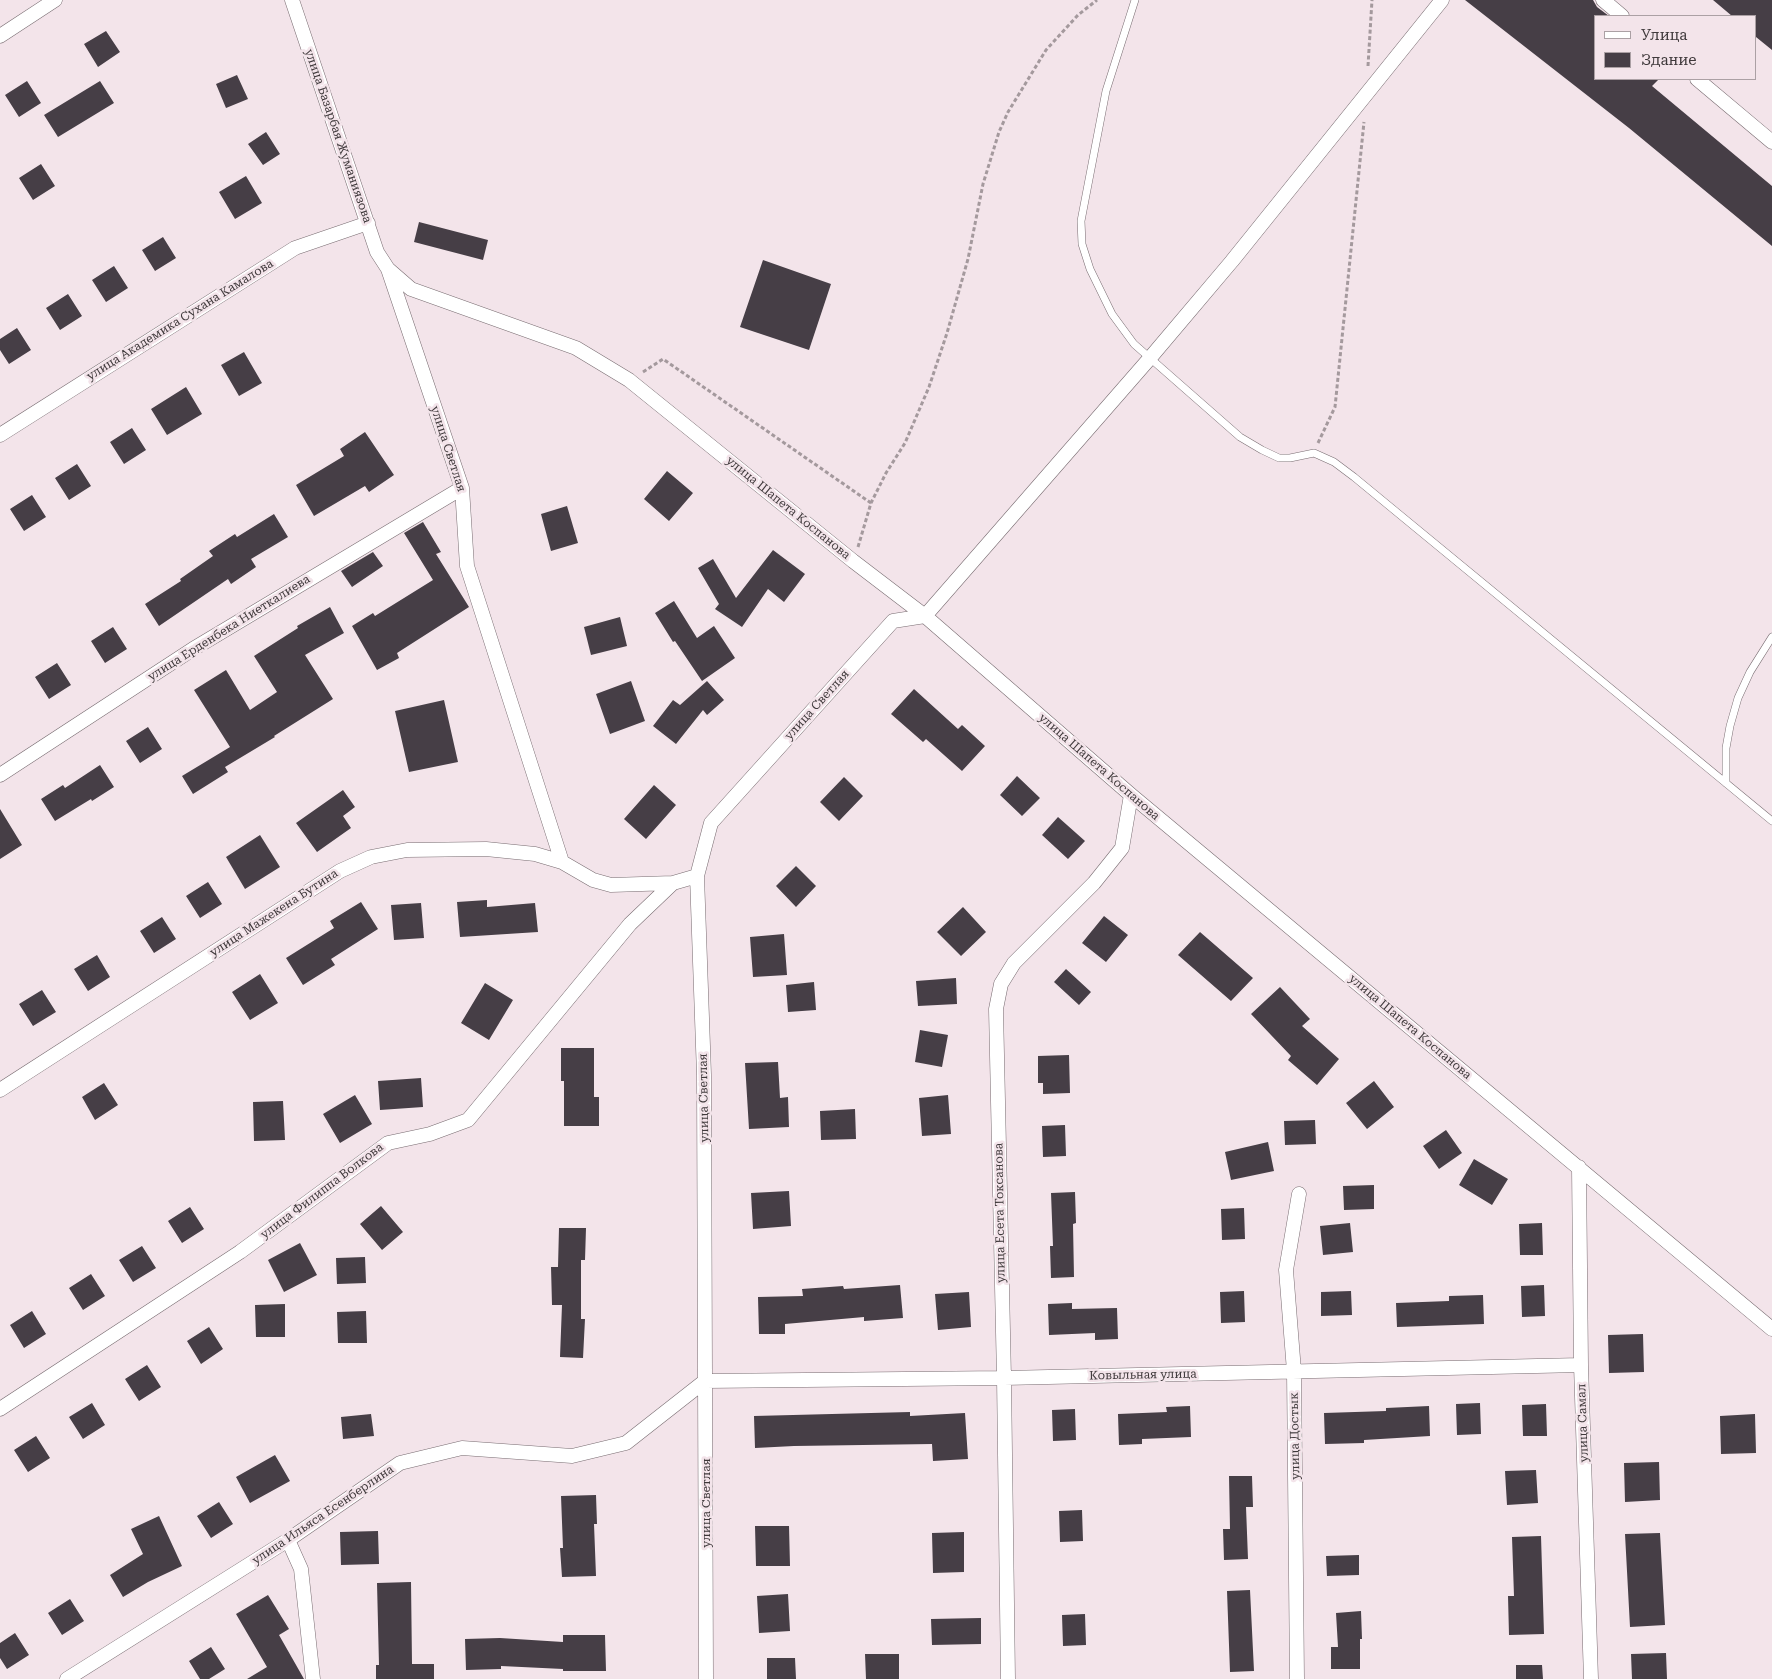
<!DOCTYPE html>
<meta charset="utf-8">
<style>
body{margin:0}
#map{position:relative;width:1772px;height:1679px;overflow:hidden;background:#f3e4ea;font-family:"Roboto Serif",serif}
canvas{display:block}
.legend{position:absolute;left:1594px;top:15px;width:162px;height:65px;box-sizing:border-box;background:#f3e4ea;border:1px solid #aba0a4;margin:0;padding:6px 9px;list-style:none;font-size:15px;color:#3f393b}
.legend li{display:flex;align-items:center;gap:10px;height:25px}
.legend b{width:25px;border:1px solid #aba0a4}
</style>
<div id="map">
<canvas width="1772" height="1679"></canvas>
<ul class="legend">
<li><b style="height:6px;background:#fff"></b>Улица</li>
<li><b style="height:14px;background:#463e46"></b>Здание</li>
</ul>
</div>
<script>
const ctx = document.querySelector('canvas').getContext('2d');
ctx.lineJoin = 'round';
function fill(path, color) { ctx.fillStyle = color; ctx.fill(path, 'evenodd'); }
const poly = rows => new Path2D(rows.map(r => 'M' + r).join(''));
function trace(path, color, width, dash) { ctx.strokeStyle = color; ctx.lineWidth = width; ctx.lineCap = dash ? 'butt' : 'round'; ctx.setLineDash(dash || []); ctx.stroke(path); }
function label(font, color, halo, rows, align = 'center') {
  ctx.font = font + ' "Roboto Serif",serif'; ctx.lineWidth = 5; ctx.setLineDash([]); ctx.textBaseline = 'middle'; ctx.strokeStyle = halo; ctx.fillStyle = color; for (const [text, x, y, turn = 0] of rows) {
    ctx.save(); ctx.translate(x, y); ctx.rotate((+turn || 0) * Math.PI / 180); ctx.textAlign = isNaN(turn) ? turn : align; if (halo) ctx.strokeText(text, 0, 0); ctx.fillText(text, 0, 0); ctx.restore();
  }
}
fill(poly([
 [1465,0,1593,0,1597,7,1609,16,1596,16,1596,79,1659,79,1652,86,1772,186,1772,246,1629,128],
 [1713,0,1772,0,1772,50,1756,37,1756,16,1732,16],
 [106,31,120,52,98,67,84,44],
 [237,75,248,99,226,108,216,84],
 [27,81,41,103,19,117,5,95],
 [100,81,114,103,58,137,44,115],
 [266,132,280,154,263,165,248,144],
 [41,164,55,186,33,200,19,178],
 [246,176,262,203,235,219,219,192],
 [419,222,488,240,483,260,414,242],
 [163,237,176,258,155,271,142,250],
 [763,260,831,284,809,350,740,327],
 [114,266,128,288,106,302,92,280],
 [68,294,82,316,60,330,46,308],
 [17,328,31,350,9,364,0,350,0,339],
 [244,352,262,383,239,396,221,365],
 [186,387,202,414,167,435,151,409],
 [132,428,146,450,124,464,110,442],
 [365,432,394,475,369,492,365,486,314,516,296,485,344,456,340,449],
 [77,464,91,486,69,500,55,478],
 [667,471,693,493,669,521,644,499],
 [32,495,46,517,24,531,10,509],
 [567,506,578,543,551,551,541,514],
 [274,514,288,537,251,559,256,567,231,584,228,579,159,626,145,604,181,581,180,579,213,556,209,551,235,534,237,537],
 [423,522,441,552,436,554,469,607,397,653,399,658,377,670,352,626,373,613,375,616,433,580,404,533],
 [773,550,805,574,784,602,768,589,742,627,715,609,719,604,698,568,713,559,736,598],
 [373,552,383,566,352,587,341,571],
 [674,601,697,638,714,626,735,658,702,681,675,641,673,642,655,613],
 [330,607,344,633,305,655,333,699,274,736,275,737,225,767,228,772,193,794,182,776,230,747,194,690,226,670,250,710,277,692,254,656,298,628,297,626],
 [620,617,627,646,591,655,584,627],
 [113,627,127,649,105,663,91,641],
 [57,663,71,685,49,699,35,677],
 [631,681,645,721,610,734,596,694],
 [707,681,724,700,707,715,703,710,676,744,653,726,673,700,680,705],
 [914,689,958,729,962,725,985,746,962,771,926,739,923,742,891,714],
 [444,700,458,762,409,772,395,711],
 [148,727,162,749,140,763,126,741],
 [100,765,114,787,92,801,91,799,55,821,41,799,63,785,65,788],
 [1017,776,1040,798,1022,816,1000,795],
 [844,777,863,796,839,821,820,802],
 [654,785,676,805,646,839,624,819],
 [343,790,355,807,343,816,351,828,317,852,296,823],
 [0,809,22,845,0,859],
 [1058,817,1085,841,1068,859,1042,835],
 [260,835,280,867,245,889,226,857],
 [796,866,816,886,796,907,776,886],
 [208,882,222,904,200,918,186,896],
 [487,900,487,907,535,903,538,932,460,937,457,902],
 [361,902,378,929,331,959,335,965,303,985,286,958,334,928,330,921],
 [421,903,424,938,394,940,391,905],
 [963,907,986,932,961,956,937,932],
 [1104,916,1128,935,1106,962,1082,943],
 [162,917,176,939,154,953,140,931],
 [1200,932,1253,978,1231,1001,1178,955],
 [784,934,787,975,753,977,750,937],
 [97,955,110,977,88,991,74,969],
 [1066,969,1091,992,1079,1005,1054,982],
 [260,974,278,1003,250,1020,232,992],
 [956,978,957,1004,918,1006,916,981],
 [814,982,816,1010,788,1012,786,985],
 [485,983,513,1000,489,1040,461,1023],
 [1280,987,1310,1019,1302,1026,1339,1059,1317,1085,1288,1060,1291,1056,1251,1014],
 [42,990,56,1012,33,1026,19,1004],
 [920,1030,948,1035,942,1067,915,1062],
 [561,1048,594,1048,594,1097,599,1097,599,1126,564,1126,564,1081,561,1081],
 [1069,1055,1070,1093,1043,1094,1043,1083,1038,1083,1038,1056],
 [778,1062,780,1098,788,1097,789,1127,749,1129,745,1063],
 [421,1078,423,1107,380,1110,378,1081],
 [1374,1081,1394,1107,1367,1129,1346,1103],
 [104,1083,118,1105,95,1120,82,1097],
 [355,1095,372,1124,340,1143,323,1114],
 [948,1095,951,1134,922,1136,919,1098],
 [283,1101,285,1140,254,1141,253,1102],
 [855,1109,856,1139,821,1140,820,1111],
 [1315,1120,1316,1144,1285,1145,1284,1121],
 [1065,1125,1066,1156,1043,1157,1042,1126],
 [1446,1130,1462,1153,1439,1169,1423,1146],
 [1268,1142,1274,1171,1231,1180,1225,1152],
 [1474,1159,1508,1179,1492,1205,1459,1185],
 [1374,1185,1374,1209,1344,1210,1343,1186],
 [789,1191,791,1226,753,1229,751,1193],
 [1075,1192,1076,1223,1073,1224,1074,1277,1051,1278,1050,1246,1053,1246,1051,1193],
 [381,1206,403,1232,382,1250,360,1224],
 [190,1207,204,1229,182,1243,168,1221],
 [1244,1208,1245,1239,1222,1240,1221,1209],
 [1350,1223,1353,1252,1323,1255,1320,1226],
 [1542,1223,1543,1255,1520,1255,1519,1224],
 [559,1228,586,1228,585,1260,581,1260,581,1319,585,1319,583,1358,560,1357,562,1305,552,1305,551,1267,558,1267],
 [300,1243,317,1275,284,1292,268,1260],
 [142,1246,156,1268,133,1282,119,1260],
 [365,1257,366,1283,337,1284,336,1258],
 [91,1274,105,1296,83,1310,69,1288],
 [900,1285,903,1318,864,1321,864,1317,785,1324,785,1334,759,1334,758,1297,803,1296,802,1289,843,1286,844,1289],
 [1544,1285,1545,1316,1522,1317,1521,1286],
 [1244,1291,1245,1322,1221,1323,1220,1292],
 [1351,1291,1352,1315,1321,1316,1321,1292],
 [969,1292,971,1327,938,1330,935,1294],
 [1483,1295,1484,1324,1397,1327,1396,1303,1449,1301,1449,1296],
 [1072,1303,1072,1309,1117,1308,1118,1339,1095,1340,1095,1333,1049,1335,1048,1304],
 [285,1304,285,1337,256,1337,255,1305],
 [32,1311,46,1334,24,1348,10,1325],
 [366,1311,367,1343,338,1343,337,1312],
 [209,1327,223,1349,201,1364,187,1341],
 [1643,1334,1644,1372,1609,1373,1608,1335],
 [147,1365,161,1387,139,1401,125,1379],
 [92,1403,105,1425,83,1439,69,1417],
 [1480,1403,1481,1434,1457,1435,1456,1404],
 [1546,1404,1547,1436,1523,1436,1522,1405],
 [1190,1406,1191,1437,1142,1439,1142,1444,1119,1445,1118,1414,1167,1412,1166,1407],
 [1429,1406,1430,1436,1364,1440,1364,1443,1325,1444,1324,1413,1386,1411,1386,1408],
 [1075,1409,1076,1440,1053,1441,1052,1410],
 [910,1412,910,1416,965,1413,968,1459,933,1461,932,1444,794,1446,755,1448,754,1416],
 [371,1414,374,1436,343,1439,341,1417],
 [1755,1414,1756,1453,1721,1454,1720,1416],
 [36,1436,50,1458,28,1472,14,1450],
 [275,1455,290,1481,250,1503,236,1477],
 [1659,1462,1660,1500,1625,1502,1624,1463],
 [1536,1470,1538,1503,1507,1505,1505,1471],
 [1229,1476,1252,1476,1253,1507,1246,1507,1248,1559,1224,1560,1223,1529,1230,1529],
 [596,1495,597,1524,594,1524,596,1576,562,1577,560,1548,563,1548,561,1496],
 [219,1502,233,1524,211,1538,197,1516],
 [1082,1510,1083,1541,1060,1542,1059,1511],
 [159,1516,182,1566,148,1582,123,1597,110,1575,143,1554,131,1529],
 [755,1526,789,1526,790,1566,756,1566],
 [378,1531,379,1564,341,1565,340,1532],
 [964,1532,964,1572,933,1573,932,1533],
 [1660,1533,1665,1625,1630,1627,1625,1534],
 [1541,1536,1544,1634,1509,1635,1508,1596,1514,1596,1512,1537],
 [1359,1555,1359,1575,1327,1576,1326,1556],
 [411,1582,412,1664,434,1664,434,1679,376,1679,376,1665,379,1665,377,1583],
 [1250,1590,1254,1671,1230,1672,1227,1591],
 [788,1594,790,1631,759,1633,757,1596],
 [268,1595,289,1629,279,1635,304,1679,247,1679,267,1667,236,1614],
 [70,1599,84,1621,62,1635,48,1613],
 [1361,1611,1362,1639,1360,1639,1360,1669,1331,1669,1331,1647,1338,1647,1336,1613],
 [1085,1614,1086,1645,1063,1646,1062,1615],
 [981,1618,981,1644,932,1645,931,1619],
 [15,1633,29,1655,7,1669,0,1658,0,1643],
 [563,1635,605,1635,606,1671,563,1671,563,1669,501,1666,501,1669,466,1670,465,1639,500,1638,563,1642],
 [211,1647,225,1669,209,1679,200,1679,189,1661],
 [1666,1653,1667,1679,1632,1679,1631,1654],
 [865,1654,899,1654,899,1679,866,1679],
 [767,1658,795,1658,796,1679,767,1679],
 [1516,1665,1542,1665,1543,1679,1516,1679]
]), '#463e46');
const lane = poly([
 [1135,0,1106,91,1081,221,1082,244,1090,269,1112,314,1134,344,1240,437,1262,450,1279,458,1290,458,1314,453,1334,462,1354,477,1772,821],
 [1726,783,1726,748,1730,726,1738,698,1750,672,1772,637]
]);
const street = poly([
 [292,0,377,252,388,269,462,488,467,566,562,862],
 [1603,0,1622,16],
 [0,36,55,0],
 [1697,79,1772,142],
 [388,269,411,289,576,348,629,380,853,561,925,616,1131,795,1772,1329],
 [0,435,295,248,368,223],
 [0,775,193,649,462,488],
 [0,1090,340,871,371,857,407,850,486,849,535,854,562,862,593,880,611,885,673,883,697,876],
 [1579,1167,1581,1365,1591,1679],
 [0,1409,240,1252,388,1143,430,1134,468,1120,630,924,673,883],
 [288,1540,301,1569,313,1679],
 [67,1679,288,1540,400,1463,462,1448,572,1456,626,1443,705,1381,1004,1378,1581,1365],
 [706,1679,704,1075,697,876,711,823,893,621,925,616,1150,358,1232,261,1442,0],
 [1008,1679,1004,1378,996,1009,1001,984,1014,963,1094,883,1122,848,1131,795],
 [1297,1679,1294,1371,1286,1270,1299,1194]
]);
trace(lane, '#786c71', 8);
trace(street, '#786c71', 15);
trace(poly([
 [1368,66,1372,0],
 [643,372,663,359,871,503],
 [1318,443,1335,407,1364,122],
 [858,547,871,503,886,473,905,443,929,387,947,333,968,259,983,184,999,132,1008,112,1046,50,1078,15,1097,0]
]), '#a4999d', 3, [4, 2.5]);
trace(lane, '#fff', 7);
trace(street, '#fff', 14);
label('12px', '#3f393b', '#f3e4ea', [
 ["улица Базарбая Жуманиязова",338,136,71],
 ["улица Академика Сухана Камалова",180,320,-32],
 ["улица Светлая",448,449,72],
 ["улица Шапета Коспанова",788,508,39],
 ["улица Ерденбека Ниеткалиева",229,628,-32],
 ["улица Светлая",817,705,-48],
 ["улица Шапета Коспанова",1099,767,41],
 ["улица Мажекена Бутина",274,913,-33],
 ["улица Шапета Коспанова",1410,1027,40],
 ["улица Светлая",704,1098,-91],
 ["улица Филиппа Волкова",322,1191,-37],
 ["улица Есета Токсанова",1000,1213,-91],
 ["Ковыльная улица",1143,1375,-1],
 ["улица Самал",1583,1423,-92],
 ["улица Достык",1295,1436,-91],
 ["улица Светлая",706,1503,-90],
 ["улица Ильяса Есенберлина",323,1515,-34]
]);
</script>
